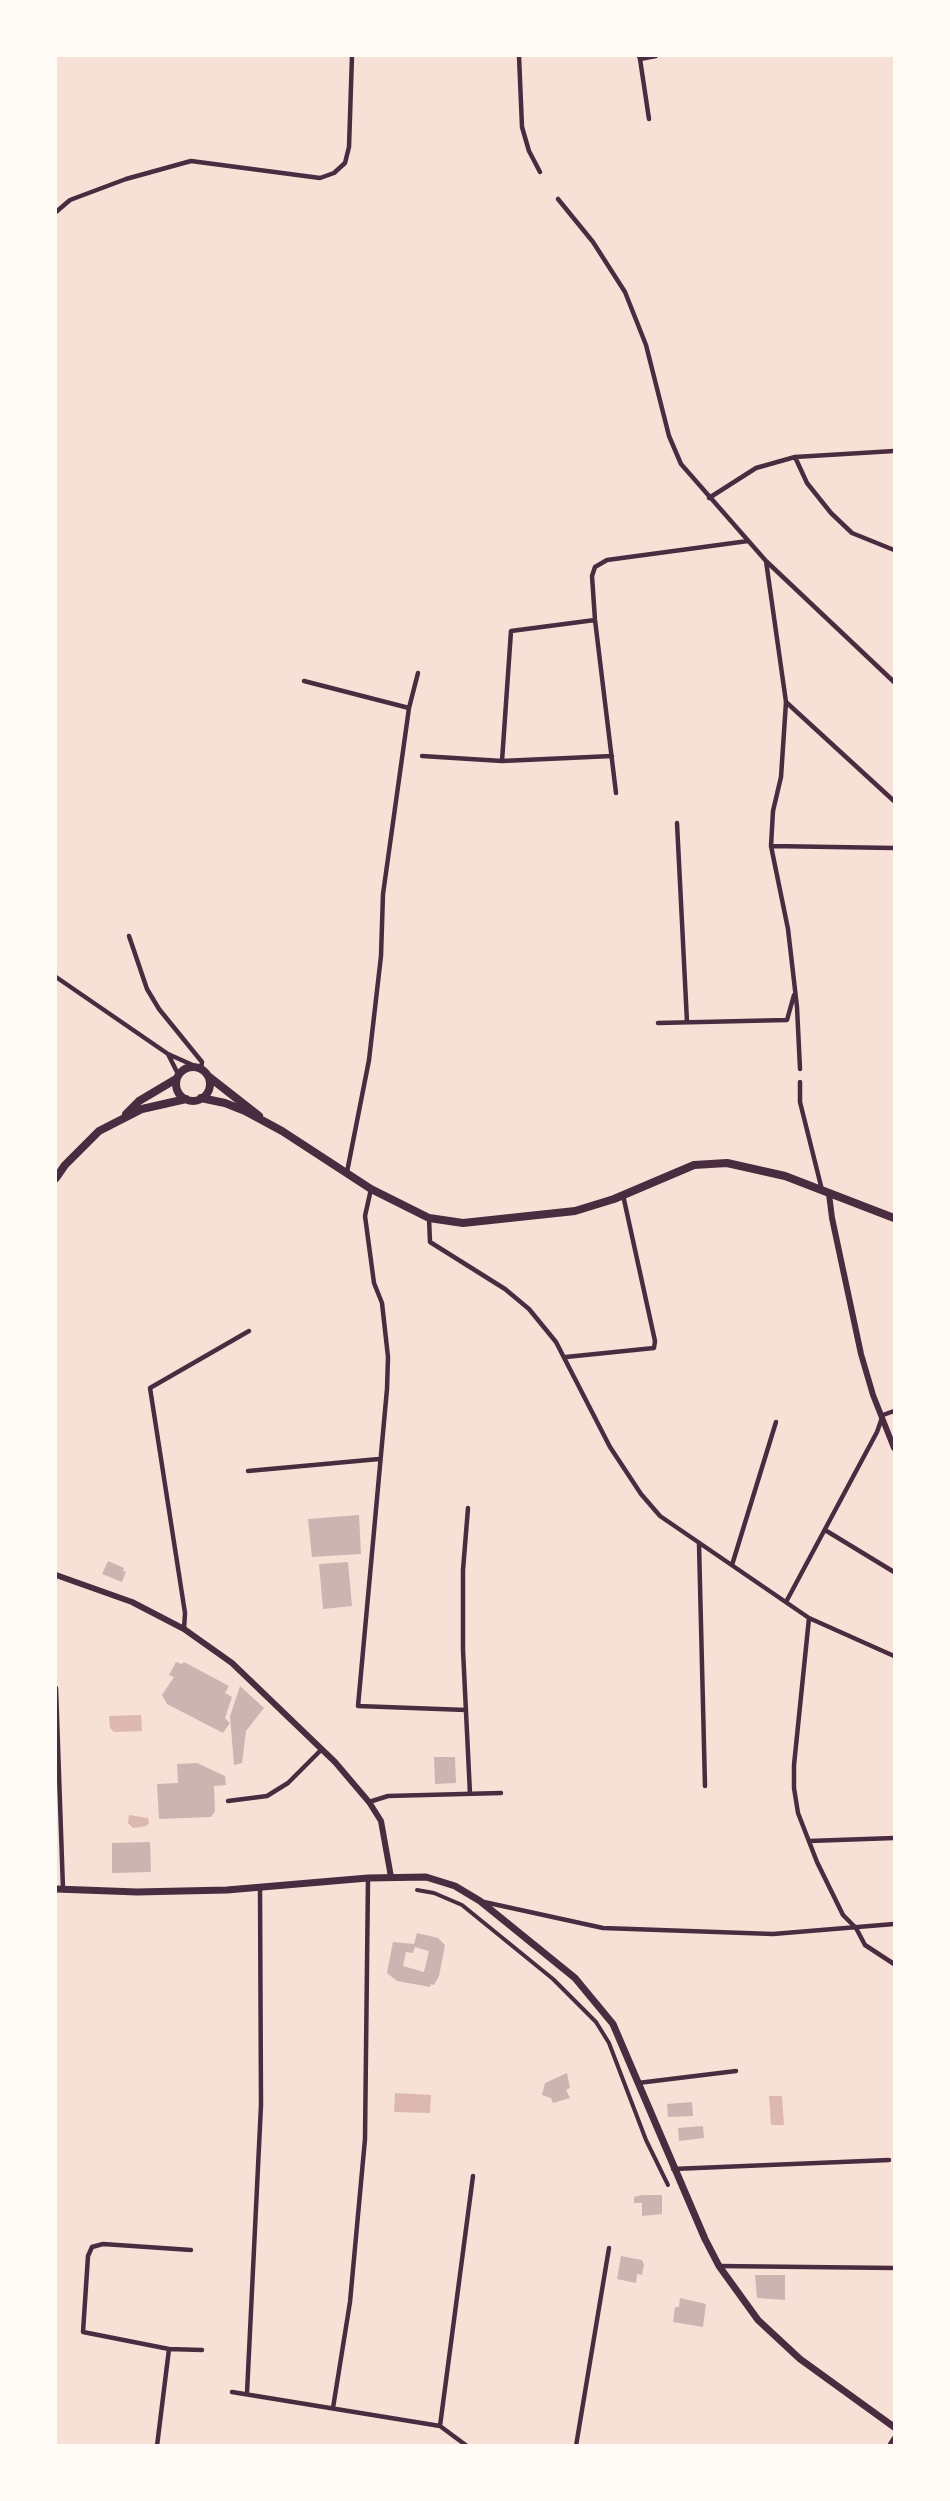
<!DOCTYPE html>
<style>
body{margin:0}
#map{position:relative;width:950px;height:2501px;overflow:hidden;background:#f7e1d7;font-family:Ubuntu,sans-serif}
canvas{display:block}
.frame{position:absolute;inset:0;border:57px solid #fffaf5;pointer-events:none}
</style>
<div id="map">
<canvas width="950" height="2501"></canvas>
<div class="frame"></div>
</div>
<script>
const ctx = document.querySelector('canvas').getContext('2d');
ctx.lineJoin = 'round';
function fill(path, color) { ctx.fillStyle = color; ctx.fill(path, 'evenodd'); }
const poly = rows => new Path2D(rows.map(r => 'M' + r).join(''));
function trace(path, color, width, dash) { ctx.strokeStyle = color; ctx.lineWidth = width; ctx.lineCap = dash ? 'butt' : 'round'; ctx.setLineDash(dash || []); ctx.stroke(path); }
fill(poly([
 [141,1715,142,1731,114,1732,110,1728,109,1716],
 [129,1815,148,1818,149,1823,146,1826,133,1828,128,1823],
 [395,2093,431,2095,430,2113,394,2112],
 [769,2096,782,2096,784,2125,771,2125]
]), '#dcb8b0');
fill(poly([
 [359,1515,361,1554,312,1557,308,1519],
 [108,1561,124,1568,123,1571,126,1572,122,1582,102,1574],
 [348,1562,352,1606,323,1609,319,1564],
 [176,1662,182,1664,184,1662,229,1686,225,1693,232,1697,225,1718,230,1723,223,1733,167,1704,162,1695,174,1677,169,1675],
 [240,1686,264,1708,246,1731,242,1763,234,1765,230,1716],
 [434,1757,455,1757,456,1783,435,1784],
 [197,1763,225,1776,226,1785,214,1786,215,1811,211,1817,159,1819,157,1784,178,1783,177,1764],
 [150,1842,151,1872,112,1873,112,1843],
 [417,1933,438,1938,445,1945,439,1976,434,1985,431,1984,430,1987,397,1981,387,1973,393,1942,414,1944],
 [415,1947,429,1951,424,1972,403,1966,406,1952,413,1953],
 [567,2073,570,2088,566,2090,570,2098,553,2103,551,2098,542,2095,545,2083],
 [692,2102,693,2116,668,2117,667,2104],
 [703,2126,704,2138,679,2141,678,2128],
 [642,2195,662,2195,662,2214,642,2216,642,2203,634,2203,634,2197],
 [621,2256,642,2260,644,2265,642,2275,637,2274,636,2283,617,2279],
 [755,2275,785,2275,785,2300,757,2298],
 [680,2298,706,2304,703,2327,673,2322,675,2307,679,2307]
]), '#ccb4b1');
trace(poly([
 [417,1890,434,1893,462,1905,553,1979,596,2022,609,2043,646,2140,668,2185]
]), '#4a2c40', 4);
trace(poly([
 [519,56,522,127,529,151,540,172],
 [639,56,640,59,656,56],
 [640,59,649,119],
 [558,199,593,242,625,292,646,345,669,436,681,464,766,561,894,682],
 [56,212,70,200,126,179,191,161,320,178,334,173,345,163,349,147,352,56],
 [795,457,807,483,831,513,852,533,894,550],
 [709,498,756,468,795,457,894,451],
 [766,561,786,702,781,777,773,811,771,846,788,929,797,1007,800,1069],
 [304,681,409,708],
 [786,702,894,801],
 [422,756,502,761,612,756],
 [502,761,511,631,595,620],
 [616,793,595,620,592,576,595,567,607,560,748,541],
 [677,823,687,1022],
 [771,846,894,848],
 [129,936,147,989,159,1009,202,1062,201,1069],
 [56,977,168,1054,197,1067],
 [658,1023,787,1020,794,995],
 [168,1054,178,1074],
 [800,1082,800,1102,822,1190],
 [347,1172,369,1060,381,956,383,894,409,708,418,673],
 [371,1189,365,1216,374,1283,382,1303,388,1357,387,1389,358,1706,466,1710],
 [429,1218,430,1242,505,1289,529,1309,556,1342,610,1447,641,1494,660,1516,809,1618,894,1656],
 [566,1357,654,1348,655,1341,623,1195],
 [248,1471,379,1459],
 [468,1508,463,1570,463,1650,470,1794],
 [825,1530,894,1572],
 [699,1544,705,1786],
 [732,1565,776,1422],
 [786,1602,877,1432,883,1415,894,1411],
 [809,1618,794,1765,794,1788,798,1813,817,1862,843,1915,856,1928],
 [184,1629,185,1613,150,1388,249,1331],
 [56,1688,63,1889],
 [228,1801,267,1796,288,1783,322,1749],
 [369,1802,388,1796,501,1793],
 [809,1841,894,1838],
 [484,1902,603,1928,773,1934,894,1924],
 [856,1928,865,1945,894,1964],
 [638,2083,736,2071],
 [673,2169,889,2160],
 [191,2250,103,2244,92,2247,88,2256,83,2332,169,2349,202,2350],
 [719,2266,894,2268],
 [232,2392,440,2426,467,2446],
 [247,2393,261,2105,260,1888],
 [333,2408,350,2302,365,2139,368,1878],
 [440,2426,473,2176],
 [157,2446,169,2349],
 [576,2446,609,2248],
 [889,2446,894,2438]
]), '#4a2c40', 4.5);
trace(poly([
 [829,1194,832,1218,861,1354,873,1395,894,1448],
 [56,1575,132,1602,184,1629,232,1663,335,1762,369,1802,381,1821,391,1877]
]), '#4a2c40', 6);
trace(poly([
 [56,1889,137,1892,227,1890,368,1878,426,1877,455,1886,480,1901,575,1978,613,2024,705,2239,719,2266,758,2320,800,2359,894,2427]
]), '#4a2c40', 7);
trace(poly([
 '176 1084a17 17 0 1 1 34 0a17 17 0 1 1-34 0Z',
 [208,1076,259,1116],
 [201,1098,225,1103,245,1111,282,1131,371,1189,429,1218,463,1223,575,1211,614,1199,694,1165,727,1163,785,1176,894,1218],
 [126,1114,139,1101,176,1079],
 [56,1178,65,1165,99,1131,142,1109,186,1099]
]), '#4a2c40', 8);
</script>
